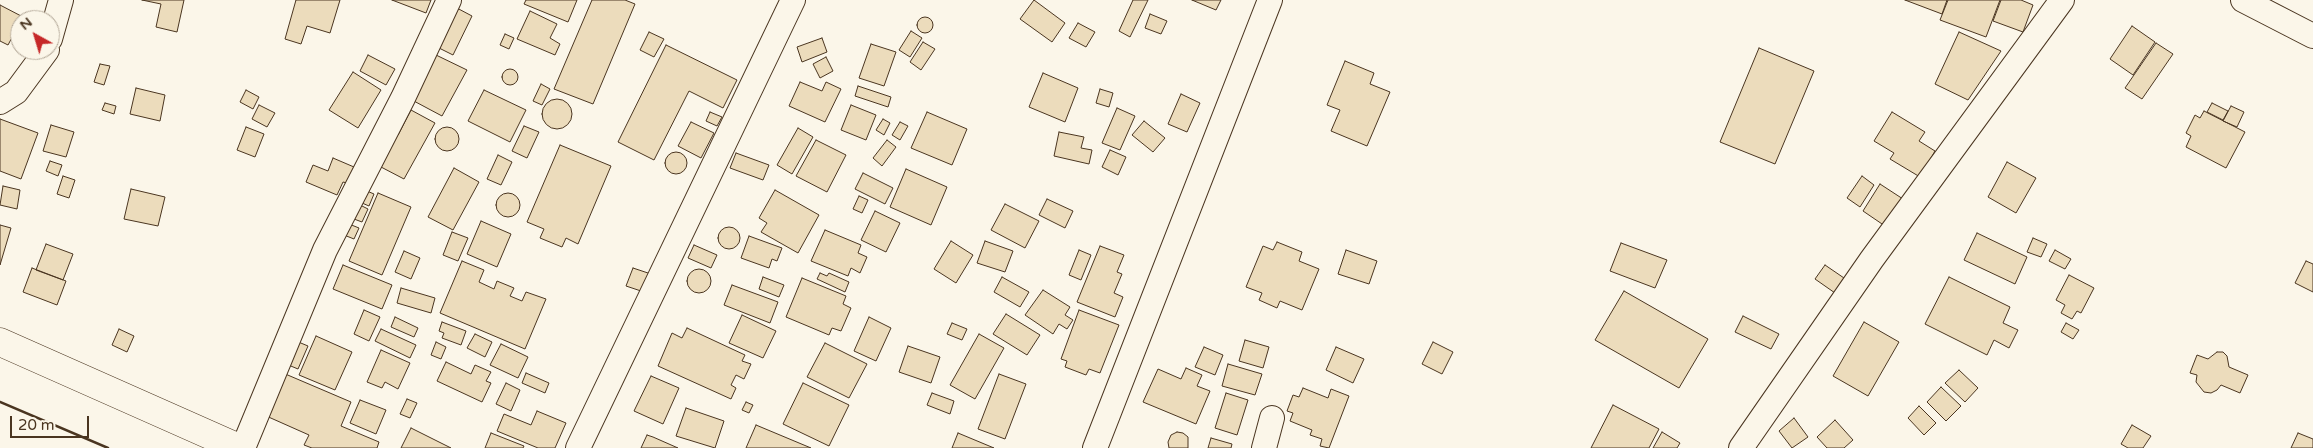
<!DOCTYPE html>
<style>
body{margin:0}
#map{position:relative;width:2313px;height:448px;overflow:hidden;background:#fbf6e9;font-family:"Varela Round",sans-serif}
canvas{display:block}
.north{position:absolute;left:10px;top:10px;width:50px;height:50px;box-sizing:border-box;background:#fbf6e9;border:1px solid #b4a999;border-radius:50%;rotate:321deg;font-size:14px;font-weight:700;line-height:20px;text-align:center;color:#4a3520}
.north::after{content:'';display:block;margin:auto;width:18px;height:22px;background:#c62828;clip-path:polygon(50% 0,100% 100%,50% 72%,0 100%)}
.scale{position:absolute;left:10px;top:416px;width:79px;height:22px;box-sizing:border-box;border:2px solid #4a3520;border-top:0;padding-left:6px;font-size:15px;line-height:18px;white-space:nowrap;color:#4a3520;-webkit-text-stroke:4px #fbf6e9;paint-order:stroke}
</style>
<div id="map">
<canvas width="2313" height="448"></canvas>
<div class="north">N</div>
<div class="scale">20 m</div>
</div>
<script>
const ctx = document.querySelector('canvas').getContext('2d');
ctx.lineJoin = 'round';
function fill(path, color) { ctx.fillStyle = color; ctx.fill(path, 'evenodd'); }
const poly = rows => new Path2D(rows.map(r => 'M' + r).join(''));
function trace(path, color, width, dash) { ctx.strokeStyle = color; ctx.lineWidth = width; ctx.lineCap = dash ? 'butt' : 'round'; ctx.setLineDash(dash || []); ctx.stroke(path); }
const building = poly([
 [142,0,184,0,177,32,156,27,161,4,142,0],
 [296,0,340,0,330,33,307,26,301,44,285,39,296,0],
 [392,0,431,0,426,13,392,0],
 [526,0,577,0,568,22,524,4,526,0],
 [592,0,625,0,635,4,593,104,554,89,592,0],
 [1034,0,1065,23,1052,42,1020,19,1034,0],
 [1133,0,1148,0,1130,37,1119,31,1133,0],
 [1192,0,1221,0,1216,10,1192,0],
 [1905,0,1947,0,1942,14,1905,0],
 [1948,0,2000,0,1986,37,1940,20,1948,0],
 [2001,0,2021,0,2033,5,2023,32,1993,21,2001,0],
 [0,5,23,17,8,45,0,41,0,5],
 [455,7,472,16,453,55,435,46,455,7],
 [530,11,557,24,550,38,560,44,555,55,517,39,530,11],
 [1150,14,1167,21,1161,34,1145,28,1150,14],
 '917 25a8 8 0 1 1 16 0a8 8 0 1 1-16 0Z',
 [1078,23,1095,32,1086,47,1069,38,1078,23],
 [2132,26,2155,42,2133,75,2110,59,2132,26],
 [911,31,922,38,910,57,899,50,911,31],
 [649,32,664,39,654,57,640,50,649,32],
 [1959,32,2001,51,1968,100,1935,84,1959,32],
 [505,34,514,38,509,49,500,45,505,34],
 [822,38,827,52,802,62,797,47,822,38],
 [923,42,935,49,921,70,910,62,923,42],
 [2156,43,2173,54,2142,99,2125,88,2156,43],
 [871,44,896,52,884,86,859,78,871,44],
 [666,45,737,80,723,108,689,91,654,160,618,142,666,45],
 [1759,48,1814,71,1775,164,1720,142,1759,48],
 [368,55,395,69,386,85,360,71,368,55],
 [436,55,467,70,442,116,412,100,436,55],
 [826,57,833,71,820,78,813,64,826,57],
 [1345,61,1374,73,1370,84,1390,92,1367,146,1331,131,1340,110,1327,105,1345,61],
 [100,64,110,66,104,85,94,82,100,64],
 '502 77a8 8 0 1 1 16 0a8 8 0 1 1-16 0Z',
 [353,72,381,90,358,128,329,110,353,72],
 [1043,73,1078,88,1065,122,1029,107,1043,73],
 [800,82,822,91,826,82,841,89,825,122,789,106,800,82],
 [541,84,550,89,542,105,533,101,541,84],
 [858,86,891,97,888,107,855,96,858,86],
 [136,88,165,95,160,121,130,114,136,88],
 [1100,89,1113,93,1109,107,1096,103,1100,89],
 [246,90,259,97,253,109,240,102,246,90],
 [484,90,526,110,510,142,468,121,484,90],
 [1181,94,1200,103,1187,132,1168,124,1181,94],
 '542 114a15 15 0 1 1 30 0a15 15 0 1 1-30 0Z',
 [105,103,116,106,114,114,102,110,105,103],
 [2212,103,2228,111,2223,120,2207,112,2212,103],
 [259,105,275,113,267,127,252,119,259,105],
 [851,105,876,115,866,140,841,130,851,105],
 [2231,106,2244,112,2237,127,2223,121,2231,106],
 [1117,108,1135,116,1120,150,1102,143,1117,108],
 [411,110,435,123,404,179,381,167,385,159,381,156,394,133,398,135,411,110],
 [2204,111,2245,132,2226,168,2186,147,2191,136,2186,133,2195,115,2200,118,2204,111],
 [710,112,722,117,717,126,706,121,710,112],
 [927,112,967,129,952,165,911,148,927,112],
 [1892,112,1925,132,1919,141,1935,151,1920,177,1890,159,1894,153,1874,141,1892,112],
 [0,119,38,133,21,179,0,171,0,119],
 [883,119,890,123,884,135,876,130,883,119],
 [1144,121,1165,138,1153,152,1132,135,1144,121],
 [691,122,714,133,701,158,678,146,691,122],
 [900,122,908,126,900,140,892,135,900,122],
 [51,125,74,132,66,157,43,151,51,125],
 [524,126,539,132,527,158,512,151,524,126],
 '435 139a12 12 0 1 1 24 0a12 12 0 1 1-24 0Z',
 [246,127,264,134,255,157,237,150,246,127],
 [798,128,813,137,792,174,777,165,798,128],
 [1059,132,1084,137,1081,148,1092,150,1089,164,1054,156,1059,132],
 [816,140,846,155,827,192,796,176,816,140],
 [887,140,896,147,882,166,873,158,887,140],
 [560,145,611,166,578,244,566,238,562,247,540,238,544,229,527,222,560,145],
 [1110,150,1126,157,1118,175,1102,167,1110,150],
 '665 163a11 11 0 1 1 22 0a11 11 0 1 1-22 0Z',
 [736,153,769,165,763,180,730,168,736,153],
 [498,155,512,162,501,185,487,179,498,155],
 [333,158,354,167,347,183,343,182,337,195,306,182,313,165,328,171,333,158],
 [50,161,62,165,58,176,46,171,50,161],
 [2007,162,2036,178,2016,213,1988,197,2007,162],
 [454,168,479,182,453,230,428,217,454,168],
 [906,169,947,187,931,225,890,207,906,169],
 [863,173,893,188,885,204,855,189,863,173],
 [63,176,75,180,69,198,57,194,63,176],
 [1862,176,1874,185,1860,207,1847,198,1862,176],
 [1880,184,1903,199,1885,226,1863,211,1880,184],
 [3,186,20,190,17,209,0,205,3,186],
 [131,189,165,197,158,226,124,219,131,189],
 [775,190,819,215,798,253,761,232,767,223,759,218,775,190],
 [367,191,374,194,369,206,362,203,367,191],
 '496 205a12 12 0 1 1 24 0a12 12 0 1 1-24 0Z',
 [378,193,411,207,382,275,349,261,378,193],
 [859,196,868,200,862,213,853,209,859,196],
 [1047,199,1073,211,1065,228,1039,215,1047,199],
 [1005,204,1039,221,1025,248,991,230,1005,204],
 [360,205,368,209,362,222,354,219,360,205],
 [875,211,900,223,886,252,861,240,875,211],
 [481,221,511,234,497,267,467,254,481,221],
 [349,224,359,228,354,239,344,235,349,224],
 [0,225,11,228,0,265,0,225],
 '718 238a11 11 0 1 1 22 0a11 11 0 1 1-22 0Z',
 [825,230,861,245,858,253,867,257,860,273,851,268,848,276,811,261,825,230],
 [452,232,468,238,458,261,443,255,452,232],
 [1977,233,2027,257,2015,284,1964,260,1977,233],
 [749,236,782,248,777,261,772,259,769,268,741,258,749,236],
 [2033,238,2047,244,2041,257,2027,252,2033,238],
 [951,241,973,255,956,283,934,269,951,241],
 [985,241,1013,251,1005,272,977,263,985,241],
 [1277,242,1302,252,1299,261,1319,269,1302,310,1280,301,1277,308,1259,300,1262,293,1246,287,1263,246,1273,250,1277,242],
 [1621,243,1667,260,1655,288,1610,271,1621,243],
 [46,244,73,254,63,280,36,270,46,244],
 [694,245,717,255,711,268,688,258,694,245],
 [1100,246,1124,255,1117,272,1122,274,1114,293,1123,297,1115,317,1077,302,1100,246],
 [1079,250,1091,255,1081,280,1069,275,1079,250],
 [1346,250,1377,261,1369,284,1338,274,1346,250],
 [2055,250,2071,259,2065,269,2049,261,2055,250],
 [404,251,420,258,411,279,395,272,404,251],
 [462,261,484,270,479,282,494,289,497,281,514,288,510,296,522,301,526,292,546,299,525,349,440,313,462,261],
 [2306,261,2313,264,2313,292,2295,283,2306,261],
 [343,265,392,285,382,309,333,289,343,265],
 [1825,265,1844,278,1835,293,1815,279,1825,265],
 [32,268,66,281,57,305,23,292,32,268],
 [633,268,651,274,644,292,626,286,633,268],
 '687 281a12 12 0 1 1 24 0a12 12 0 1 1-24 0Z',
 [820,273,827,276,829,273,849,282,845,292,817,279,820,273],
 [2069,275,2094,288,2081,313,2077,311,2072,319,2061,313,2065,305,2056,300,2069,275],
 [763,277,784,285,779,297,759,289,763,277],
 [1002,277,1029,292,1020,307,994,292,1002,277],
 [1949,277,2010,307,2003,323,2018,330,2009,348,1994,340,1987,355,1925,324,1949,277],
 [802,278,846,296,843,304,851,308,841,331,832,328,829,335,786,317,802,278],
 [732,285,778,302,770,323,724,305,732,285],
 [401,288,435,298,431,313,397,303,401,288],
 [1043,290,1070,307,1065,315,1073,320,1067,329,1059,324,1053,334,1025,315,1043,290],
 [1624,291,1708,339,1679,388,1595,340,1624,291],
 [364,310,380,317,369,341,354,334,364,310],
 [1079,310,1119,325,1100,373,1089,369,1086,375,1065,367,1067,361,1061,359,1079,310],
 [1006,314,1040,335,1027,355,993,334,1006,314],
 [742,315,776,331,763,358,729,343,742,315],
 [1743,316,1779,334,1771,349,1735,332,1743,316],
 [395,317,418,328,414,337,391,327,395,317],
 [869,317,891,328,876,361,854,351,869,317],
 [442,322,466,331,461,345,442,338,444,333,439,331,442,322],
 [1864,322,1899,342,1868,396,1833,376,1864,322],
 [952,323,967,329,962,340,947,334,952,323],
 [2066,323,2079,330,2073,339,2061,332,2066,323],
 [687,328,745,355,742,361,751,364,744,379,736,375,731,385,736,388,731,399,658,366,672,333,682,338,687,328],
 [119,329,134,336,127,352,112,345,119,329],
 [381,329,416,345,410,358,375,341,381,329],
 [475,334,492,342,485,357,467,348,475,334],
 [979,334,1004,348,975,399,950,385,979,334],
 [316,336,352,352,335,390,299,375,316,336],
 [1245,340,1269,347,1263,368,1239,361,1245,340],
 [296,341,308,346,298,369,286,364,296,341],
 [436,342,446,347,441,359,431,355,436,342],
 [1433,342,1453,352,1442,374,1422,364,1433,342],
 [825,343,867,364,849,398,807,377,825,343],
 [501,344,528,357,518,378,490,365,501,344],
 [908,346,940,357,931,383,899,372,908,346],
 [1204,347,1223,355,1215,375,1195,367,1204,347],
 [1336,347,1364,359,1353,383,1326,370,1336,347],
 [381,350,410,363,398,389,385,382,382,388,367,382,381,350],
 [2217,352,2223,352,2227,356,2229,367,2248,375,2240,393,2221,385,2217,390,2211,393,2204,392,2196,382,2197,375,2190,373,2197,355,2208,359,2217,352],
 [446,362,471,374,475,365,491,372,486,381,491,383,482,402,437,381,446,362],
 [1228,364,1262,374,1255,395,1222,386,1228,364],
 [1186,368,1202,375,1197,386,1210,391,1196,424,1143,402,1158,369,1181,379,1186,368],
 [1959,370,1978,388,1965,402,1945,383,1959,370],
 [283,373,351,402,341,426,379,442,377,448,312,448,304,445,309,435,264,415,283,373],
 [526,373,549,383,545,393,522,383,526,373],
 [999,374,1026,384,1005,439,978,429,999,374],
 [651,376,679,388,663,424,634,411,651,376],
 [506,383,520,390,511,411,496,404,506,383],
 [803,383,849,405,829,446,783,424,803,383],
 [1941,387,1961,406,1946,421,1927,402,1941,387],
 [1303,388,1328,398,1331,389,1349,396,1329,448,1320,446,1322,439,1310,435,1312,430,1290,421,1293,413,1287,411,1293,395,1299,397,1303,388],
 [932,393,954,401,950,414,927,405,932,393],
 [1226,393,1248,400,1237,435,1215,428,1226,393],
 [407,399,417,403,410,418,400,414,407,399],
 [360,400,386,410,376,434,350,423,360,400],
 [746,402,753,405,749,413,742,410,746,402],
 [1613,405,1659,429,1649,448,1591,448,1613,405],
 [1919,406,1936,423,1924,435,1908,418,1919,406],
 [686,408,724,421,715,448,676,436,686,408],
 [537,411,566,423,555,448,538,448,497,431,504,414,531,425,537,411],
 [1794,418,1808,437,1792,448,1779,431,1794,418],
 [1835,420,1853,440,1844,448,1827,448,1817,437,1835,420],
 [756,425,811,448,746,448,756,425],
 [2132,425,2151,436,2143,448,2128,448,2121,444,2132,425],
 [411,428,451,448,401,448,411,428],
 [1177,432,1183,433,1188,437,1188,448,1169,448,1168,442,1171,435,1177,432],
 [1662,432,1680,443,1677,448,1653,448,1662,432],
 [491,433,524,446,523,448,485,448,491,433],
 [958,433,994,448,952,448,958,433],
 [2298,433,2313,439,2313,448,2291,448,2298,433],
 [647,435,653,437,678,448,641,448,647,435],
 [1211,438,1232,444,1231,448,1208,448,1211,438]
]);
fill(building, '#ecdcbc');
trace(building, '#4a3520', 1);
const street = poly([
 [2243,0,2313,36],
 [50,39,61,0],
 [0,102,16,92,47,50],
 [243,448,325,250,403,98,449,0],
 [578,448,793,0],
 [1095,448,1270,0],
 [1264,448,1272,418],
 [1741,448,1872,259,2062,0]
]);
const secondary = poly([
 [0,342,239,448]
]);
trace(street, '#4a3520', 26);
trace(secondary, '#4a3520', 29);
trace(street, '#fbf6e9', 24);
trace(secondary, '#fbf6e9', 28);
trace(poly([
 [0,402,108,448]
]), '#4a3520', 2.5);
</script>
